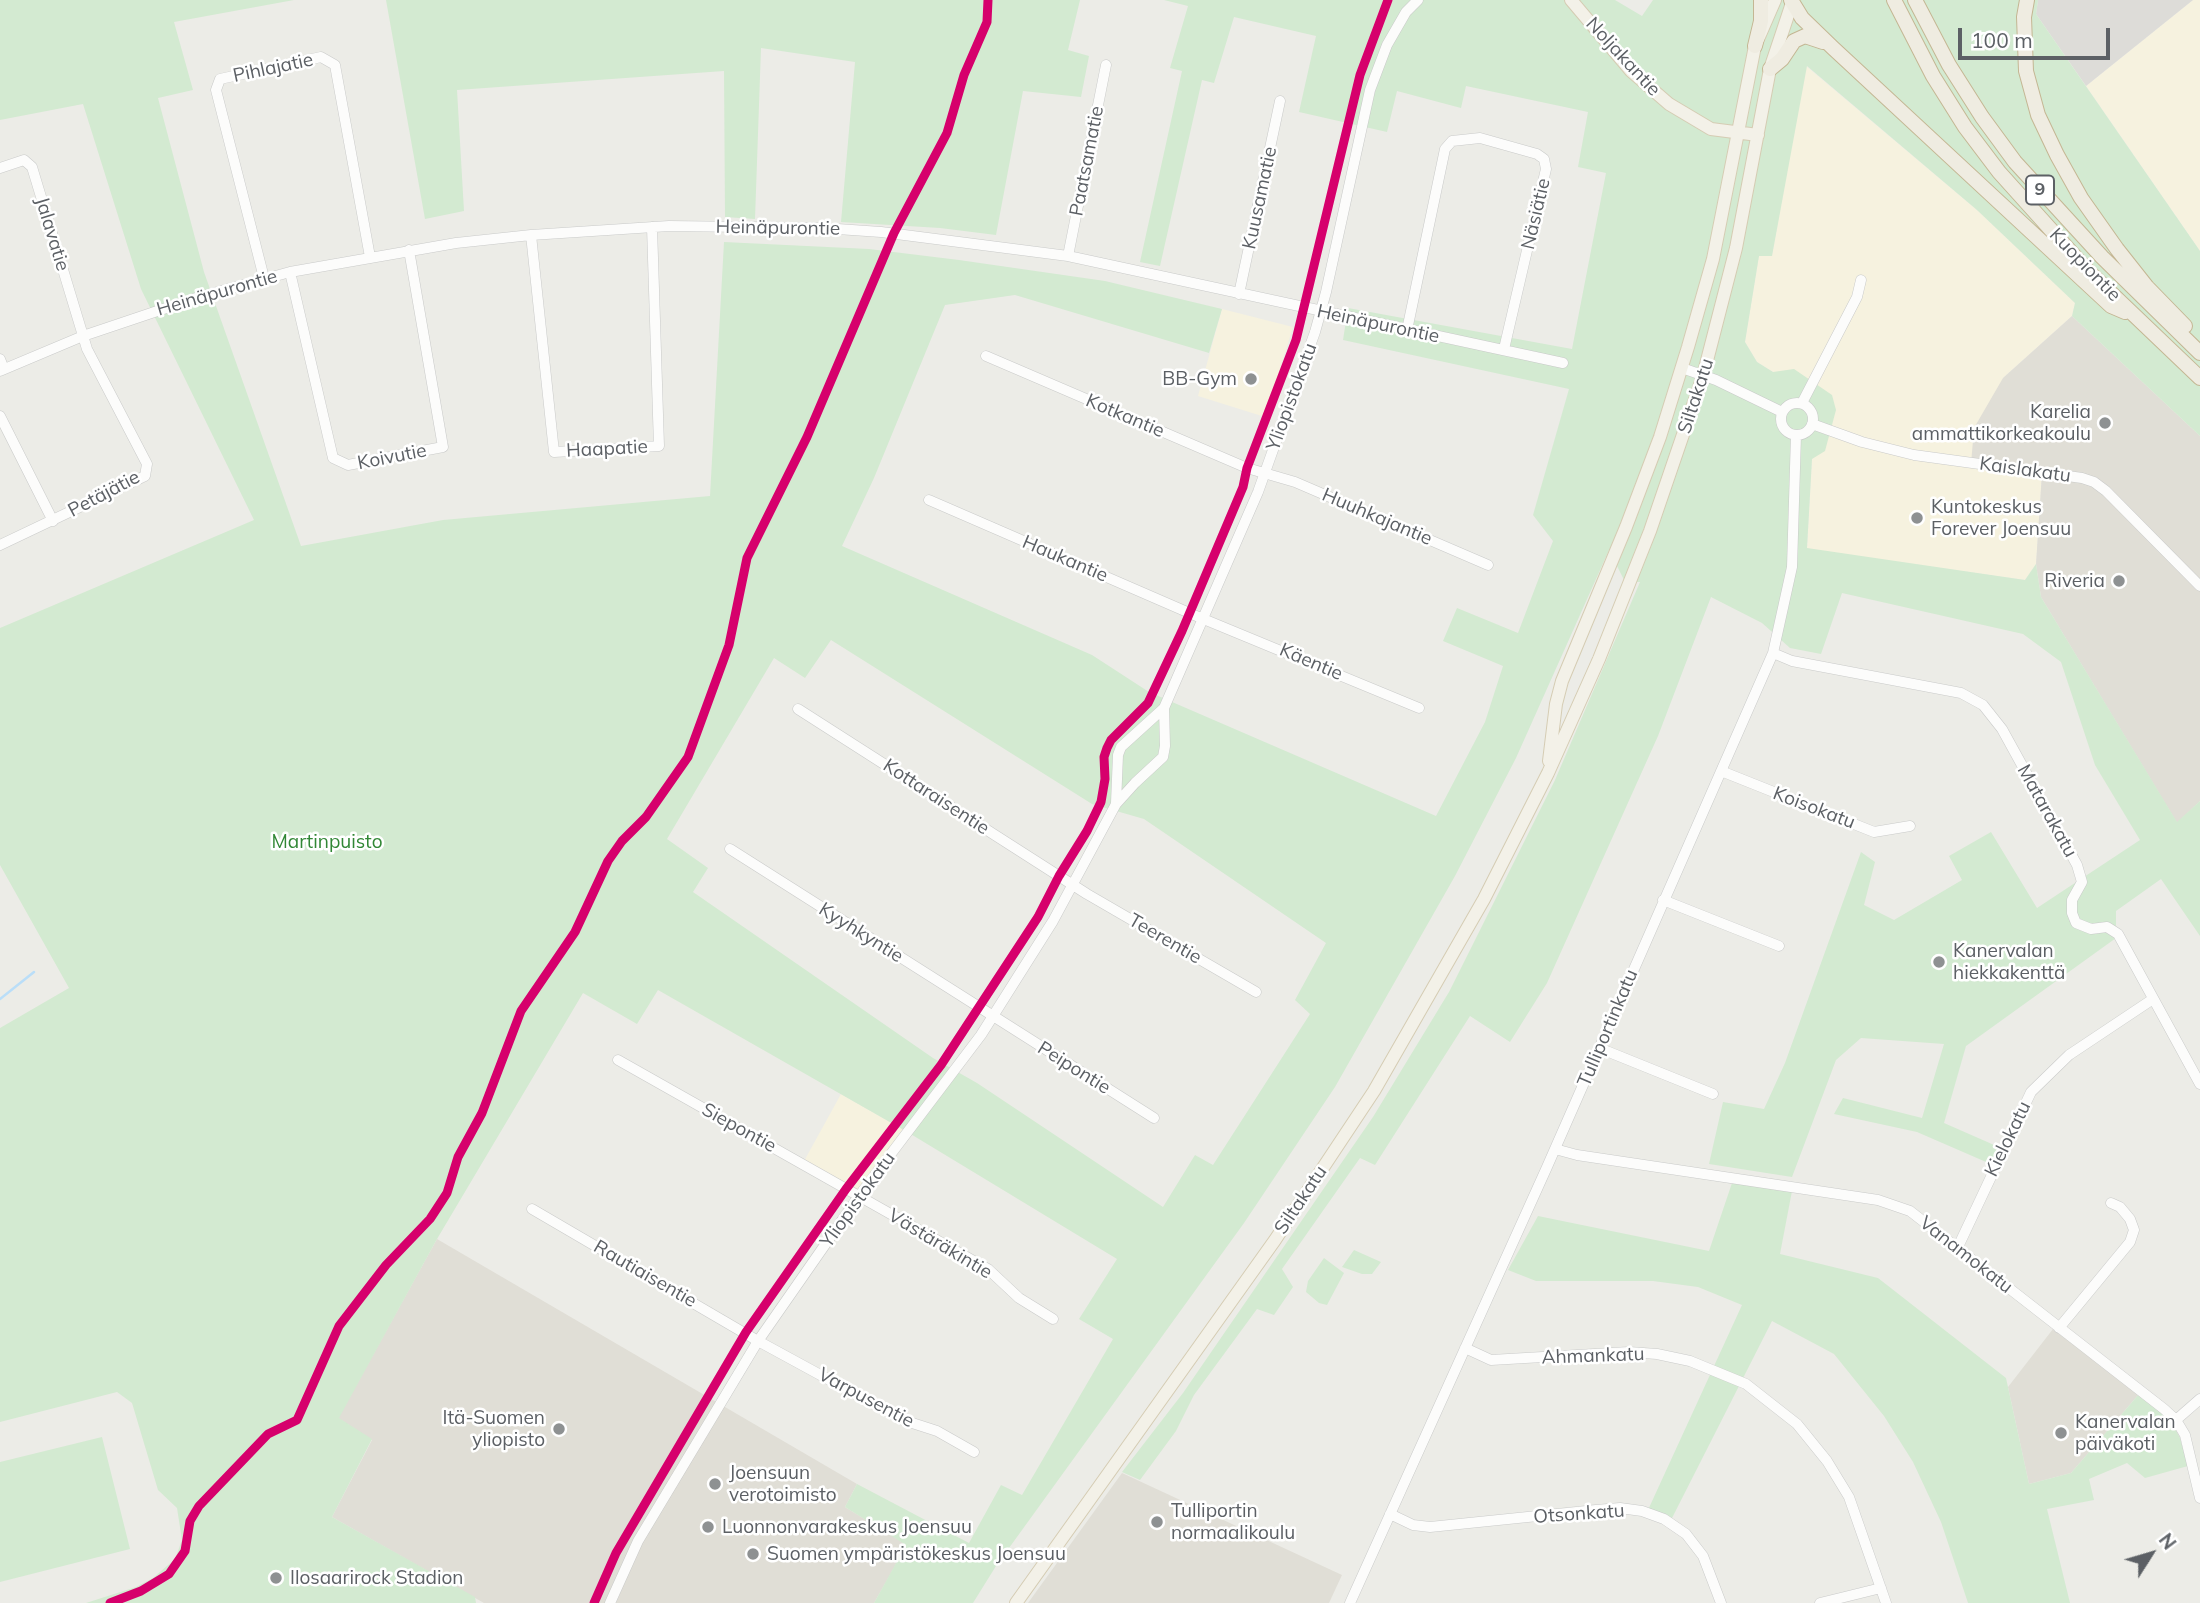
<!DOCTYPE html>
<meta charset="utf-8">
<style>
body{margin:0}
#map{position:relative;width:2200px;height:1603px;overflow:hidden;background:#ecece7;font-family:Mulish,sans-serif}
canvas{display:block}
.north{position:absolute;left:2116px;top:1519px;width:70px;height:70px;-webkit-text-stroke:5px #fff;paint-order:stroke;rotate:53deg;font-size:19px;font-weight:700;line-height:28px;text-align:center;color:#5c6065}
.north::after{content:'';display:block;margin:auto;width:24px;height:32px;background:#5c6065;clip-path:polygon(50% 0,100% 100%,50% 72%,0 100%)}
.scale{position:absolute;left:1958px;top:28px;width:152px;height:32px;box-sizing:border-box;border:4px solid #5c6065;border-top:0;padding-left:9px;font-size:21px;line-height:24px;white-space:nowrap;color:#5c6065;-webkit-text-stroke:5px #fff;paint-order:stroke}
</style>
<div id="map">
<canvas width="2200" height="1603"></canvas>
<div class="north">N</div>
<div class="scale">100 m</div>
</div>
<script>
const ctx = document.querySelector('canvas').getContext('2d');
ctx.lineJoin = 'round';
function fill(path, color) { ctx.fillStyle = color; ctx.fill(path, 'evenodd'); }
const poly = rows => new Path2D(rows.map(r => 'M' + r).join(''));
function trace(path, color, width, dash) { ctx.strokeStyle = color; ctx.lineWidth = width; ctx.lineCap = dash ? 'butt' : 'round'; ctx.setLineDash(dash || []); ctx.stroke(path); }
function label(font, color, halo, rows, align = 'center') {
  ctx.font = font + ' Mulish,sans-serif'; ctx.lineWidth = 5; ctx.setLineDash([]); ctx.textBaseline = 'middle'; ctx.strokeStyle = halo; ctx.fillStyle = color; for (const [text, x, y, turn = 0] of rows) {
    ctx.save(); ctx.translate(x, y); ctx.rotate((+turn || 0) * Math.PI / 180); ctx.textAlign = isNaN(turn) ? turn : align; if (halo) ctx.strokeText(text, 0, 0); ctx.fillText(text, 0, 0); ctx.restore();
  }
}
fill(poly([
 [2193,0,2200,0,2200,251,2086,86],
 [1806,66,1977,210,2075,303,2072,316,2003,378,2042,473,2036,564,2025,580,1807,549,1812,459,1773,372,1757,362,1745,342,1759,255,1772,255],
 [1222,309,1293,327,1265,417,1198,396],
 [841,1094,909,1133,859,1196,803,1163]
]), '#f6f2df');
fill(poly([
 [2038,0,2193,0,2086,86,2036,14]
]), '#dddcd8');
fill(poly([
 [2072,316,2200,436,2200,801,2177,823,2041,597,2036,564,2042,473,1971,464,1974,428,2003,378],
 [437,1239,857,1484,845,1507,907,1545,874,1603,484,1603,332,1517,372,1440,338,1418],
 [2053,1329,2139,1394,2071,1473,2029,1484,2008,1387],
 [1122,1473,1342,1575,1329,1603,1028,1603]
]), '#e0ded6');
fill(poly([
 [0,0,294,0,174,22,193,90,158,98,204,272,301,546,443,520,710,496,724,242,869,249,959,260,1105,281,1222,309,1209,353,1015,295,945,305,874,478,842,546,1092,655,1149,692,1436,816,1485,722,1503,666,1443,641,1457,608,1518,633,1553,541,1533,515,1569,389,1343,340,1348,308,1572,349,1606,173,1578,167,1588,112,1466,86,1461,108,1397,91,1387,132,1299,112,1316,36,1234,17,1214,83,1202,80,1160,266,1140,262,1182,71,1170,68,1188,6,1164,0,1615,0,1642,16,1653,0,2038,0,2036,14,2200,251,2200,436,2072,316,2075,303,1977,210,1807,66,1772,256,1759,256,1745,342,1757,362,1773,372,1794,369,1832,395,1836,410,1825,451,1812,459,1807,548,2025,580,2036,564,2041,597,2177,822,2200,801,2200,936,2161,879,2116,911,2116,938,1966,1046,1944,1123,2001,1148,1993,1165,1917,1132,1834,1114,1843,1098,1922,1118,1944,1044,1861,1038,1836,1060,1792,1177,1709,1164,1723,1102,1764,1109,1785,1063,1861,852,1875,862,1864,905,1894,920,1962,880,1949,856,1991,832,2037,908,2140,840,2095,765,2061,662,2023,634,1842,593,1821,654,1790,648,1762,623,1711,597,1658,736,1547,983,1510,1042,1470,1016,1375,1165,1360,1158,1282,1269,1293,1287,1274,1315,1257,1309,1194,1395,1176,1431,1140,1480,1122,1472,1183,1393,1373,1117,1449,992,1555,780,1640,582,1625,582,1609,550,1516,758,1455,876,1335,1087,1244,1223,996,1566,973,1603,874,1603,906,1545,845,1507,857,1484,969,1543,1001,1485,1022,1495,1113,1339,1079,1319,1117,1259,909,1133,658,990,637,1024,583,993,437,1239,339,1418,372,1439,332,1517,475,1597,476,1603,86,1603,136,1587,153,1578,175,1559,182,1540,177,1508,158,1490,132,1403,117,1392,0,1422,0,1028,69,988,0,865,0,628,254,520,141,289,83,104,0,120],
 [831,640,1092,804,1144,819,1326,943,1295,1000,1310,1014,1213,1165,1195,1155,1163,1207,977,1083,933,1058,693,892,708,868,667,839,774,658,805,678],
 [386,0,1080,0,1068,50,1089,56,1081,97,1023,91,996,235,940,228,841,222,855,62,761,48,755,219,725,217,724,71,457,90,464,211,425,219],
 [1732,1183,1792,1191,1780,1254,1878,1278,2006,1378,2029,1484,2071,1473,2139,1394,2169,1417,2180,1438,2188,1466,2145,1478,2127,1463,2089,1479,2094,1500,2047,1509,2070,1603,1968,1603,1941,1522,1913,1462,1884,1416,1834,1354,1772,1321,1671,1520,1648,1510,1742,1305,1698,1287,1653,1281,1536,1281,1508,1270,1538,1216,1709,1251],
 [1354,1250,1381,1262,1372,1274,1362,1274,1342,1267],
 [1324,1258,1344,1273,1327,1305,1319,1303,1306,1292,1308,1281],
 [102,1437,130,1549,0,1582,0,1462]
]), '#d3ead1');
trace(poly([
 [0,999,34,972]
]), '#badef8', 2.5);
const minor = poly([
 [0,168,24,160,32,167,87,349,147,464,145,476,0,545],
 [531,235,554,452,659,446,652,227],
 [1068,256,1106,65],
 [290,272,333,458,348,465,443,447,409,250],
 [264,278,216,90,220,79,321,57,335,65,370,257],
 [1239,294,1280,101],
 [1407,330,1445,149,1452,141,1480,138,1537,154,1544,159,1546,169,1504,349],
 [986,356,1247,468,1295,482,1488,565],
 [0,359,4,369],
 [1682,368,1716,380,1782,412],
 [0,371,83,336,199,297,290,272,456,243,531,235,669,226,823,228,881,232,1068,256,1563,363],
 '1781 419a16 16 0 1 1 32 0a16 16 0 1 1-32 0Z',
 [1802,403,1857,297,1861,280],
 [0,416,53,521],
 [1812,424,1862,442,1914,455,2082,478,2094,482,2106,491,2200,586],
 [929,500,1201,618,1419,708],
 [1773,653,1792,661,1961,693,1983,705,2002,729,2077,865,2082,882,2072,900,2072,913,2076,923,2091,929,2107,927,2118,934,2200,1084],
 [798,709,1087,894,1256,992],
 [1721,771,1874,832,1910,826],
 [1116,803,1118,755,1121,747,1164,708,1258,492,1315,332,1326,292,1370,90,1387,45,1406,12,1418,0],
 [730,849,1154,1118],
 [1663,900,1779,946],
 [1599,1048,1713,1094],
 [618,1060,988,1269,1019,1298,1053,1319],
 [1555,1149,1577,1155,1878,1200,1910,1211,2164,1409,2176,1420,2185,1435,2200,1498],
 [532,1209,758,1341,903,1420,937,1431,974,1452],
 [1957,1249,2031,1092,2069,1055,2153,999],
 [2059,1328,2130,1242,2134,1230,2130,1219,2120,1207,2111,1203],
 [1465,1348,1491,1360,1629,1352,1657,1354,1690,1361,1746,1384,1797,1424,1827,1461,1849,1497,1886,1603],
 [2176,1420,2200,1399],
 [1390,1514,1413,1525,1430,1527,1596,1510,1620,1508,1642,1511,1664,1519,1686,1534,1703,1556,1721,1603],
 [610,1603,638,1541,758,1341,859,1196,981,1035,1053,921,1116,804,1135,783,1163,757,1165,746,1164,708],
 [1350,1603,1547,1167,1773,653,1792,567,1796,435],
 [1820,1603,1881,1588]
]);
const major = poly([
 [1571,0,1631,71,1669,104,1711,129,1758,135],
 [1549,761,1556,704,1562,681,1626,527,1660,437,1688,347,1713,259,1755,46,1775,0],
 [1016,1603,1275,1240,1374,1091,1484,899,1548,773,1599,659,1650,531,1703,376,1736,248,1770,69,1793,0]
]);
const highway = poly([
 [1791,0,1802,18,1833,48,2111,306,2125,312],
 [1894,0,1933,76,1965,127,1999,172,2088,271,2200,378],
 [1915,0,1949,65,1982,117,2015,162,2102,257,2200,353],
 [2027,0,2024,17,2026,71,2038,115,2057,155,2081,198,2117,249,2147,287,2185,326],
 [1755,46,1761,21,1761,0],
 [1770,69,1782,59,1794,41,1805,36,1823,42]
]);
trace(minor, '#c9cac9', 11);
trace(major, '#d5ccb3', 14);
trace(highway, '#c4b693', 16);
trace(minor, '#fcfcfb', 10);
trace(major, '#f3f1e8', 12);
trace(highway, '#efece1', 14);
trace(poly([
 [110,1603,141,1591,169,1574,185,1551,190,1521,199,1506,268,1434,297,1420,339,1326,386,1265,430,1219,447,1193,458,1157,482,1113,521,1011,575,932,608,861,622,841,646,817,688,757,729,645,747,558,807,437,894,233,947,133,964,75,987,22,988,0],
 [594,1603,616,1553,746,1332,846,1189,941,1065,1038,917,1059,876,1087,831,1101,802,1105,779,1104,757,1107,748,1111,740,1148,703,1182,631,1243,487,1247,468,1296,340,1360,75,1388,0]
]), '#d6006c', 9);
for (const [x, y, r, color] of [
 [1251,379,7,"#8e9192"],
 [2105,423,7,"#8e9192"],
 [1917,518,7,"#8e9192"],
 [2119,581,7,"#8e9192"],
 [1939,962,7,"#8e9192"],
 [559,1429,7,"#8e9192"],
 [2061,1433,7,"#8e9192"],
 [715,1484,7,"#8e9192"],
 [1157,1522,7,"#8e9192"],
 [708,1527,7,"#8e9192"],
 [753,1554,7,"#8e9192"],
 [276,1578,7,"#8e9192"]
]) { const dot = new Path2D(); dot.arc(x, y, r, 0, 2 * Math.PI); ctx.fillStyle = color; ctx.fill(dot); trace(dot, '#fff', 2.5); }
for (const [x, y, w] of [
 [2040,190,28]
]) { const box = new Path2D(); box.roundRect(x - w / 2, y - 14.5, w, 29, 5); ctx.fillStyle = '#fff'; ctx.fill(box); trace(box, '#5c6065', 2); }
label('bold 18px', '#5c6065', null, [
 ["9",2040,190]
]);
label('19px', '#5c6065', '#fff', [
 ["Noljakantie",1623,57,47],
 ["Pihlajatie",273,68,-12],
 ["Paatsamatie",1087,161,-79],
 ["Kuusamatie",1260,198,-78],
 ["Näsiätie",1536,214,-77],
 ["Heinäpurontie",778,228,1],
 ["Jalavatie",52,234,73],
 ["Kuopiontie",2085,265,46],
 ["Heinäpurontie",217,293,-16],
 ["Heinäpurontie",1378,324,12],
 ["Siltakatu",1696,396,-72],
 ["Yliopistokatu",1292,397,-70],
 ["Kotkantie",1125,416,23],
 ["Haapatie",607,449,-3],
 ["Koivutie",392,457,-11],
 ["Kaislakatu",2025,470,8],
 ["Petäjätie",104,494,-28],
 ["Huuhkajantie",1377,517,23],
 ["Haukantie",1065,559,23],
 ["Käentie",1311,662,23],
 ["Kottaraisentie",936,797,33],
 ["Koisokatu",1814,808,21],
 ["Matarakatu",2047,811,61],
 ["Kyyhkyntie",861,933,32],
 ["Teerentie",1165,939,30],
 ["Tulliportinkatu",1608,1028,-67],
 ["Peipontie",1074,1068,32],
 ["Siepontie",739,1128,29],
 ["Kielokatu",2008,1139,-64],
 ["Yliopistokatu",858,1200,-54],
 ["Siltakatu",1301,1200,-56],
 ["Västäräkintie",940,1244,31],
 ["Vanamokatu",1966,1255,38],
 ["Rautiaisentie",645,1274,30],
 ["Ahmankatu",1593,1356,-2],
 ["Varpusentie",866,1398,28],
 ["Otsonkatu",1579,1514,-4]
]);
label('19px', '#5c6065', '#fff', [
 ["BB-Gym",1237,379,"right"],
 ["Karelia",2091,412,"right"],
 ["ammattikorkeakoulu",2091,434,"right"],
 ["Kuntokeskus",1931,507],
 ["Forever Joensuu",1931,529],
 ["Riveria",2105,581,"right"],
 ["Kanervalan",1953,951],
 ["hiekkakenttä",1953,973],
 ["Itä-Suomen",545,1418,"right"],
 ["yliopisto",545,1440,"right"],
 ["Kanervalan",2075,1422],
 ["päiväkoti",2075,1444],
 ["Joensuun",729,1473],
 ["verotoimisto",729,1495],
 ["Tulliportin",1171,1511],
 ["normaalikoulu",1171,1533],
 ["Luonnonvarakeskus Joensuu",722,1527],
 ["Suomen ympäristökeskus Joensuu",767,1554],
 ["Ilosaarirock Stadion",290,1578]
], 'left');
label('19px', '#318735', '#fff', [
 ["Martinpuisto",327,842]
]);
</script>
